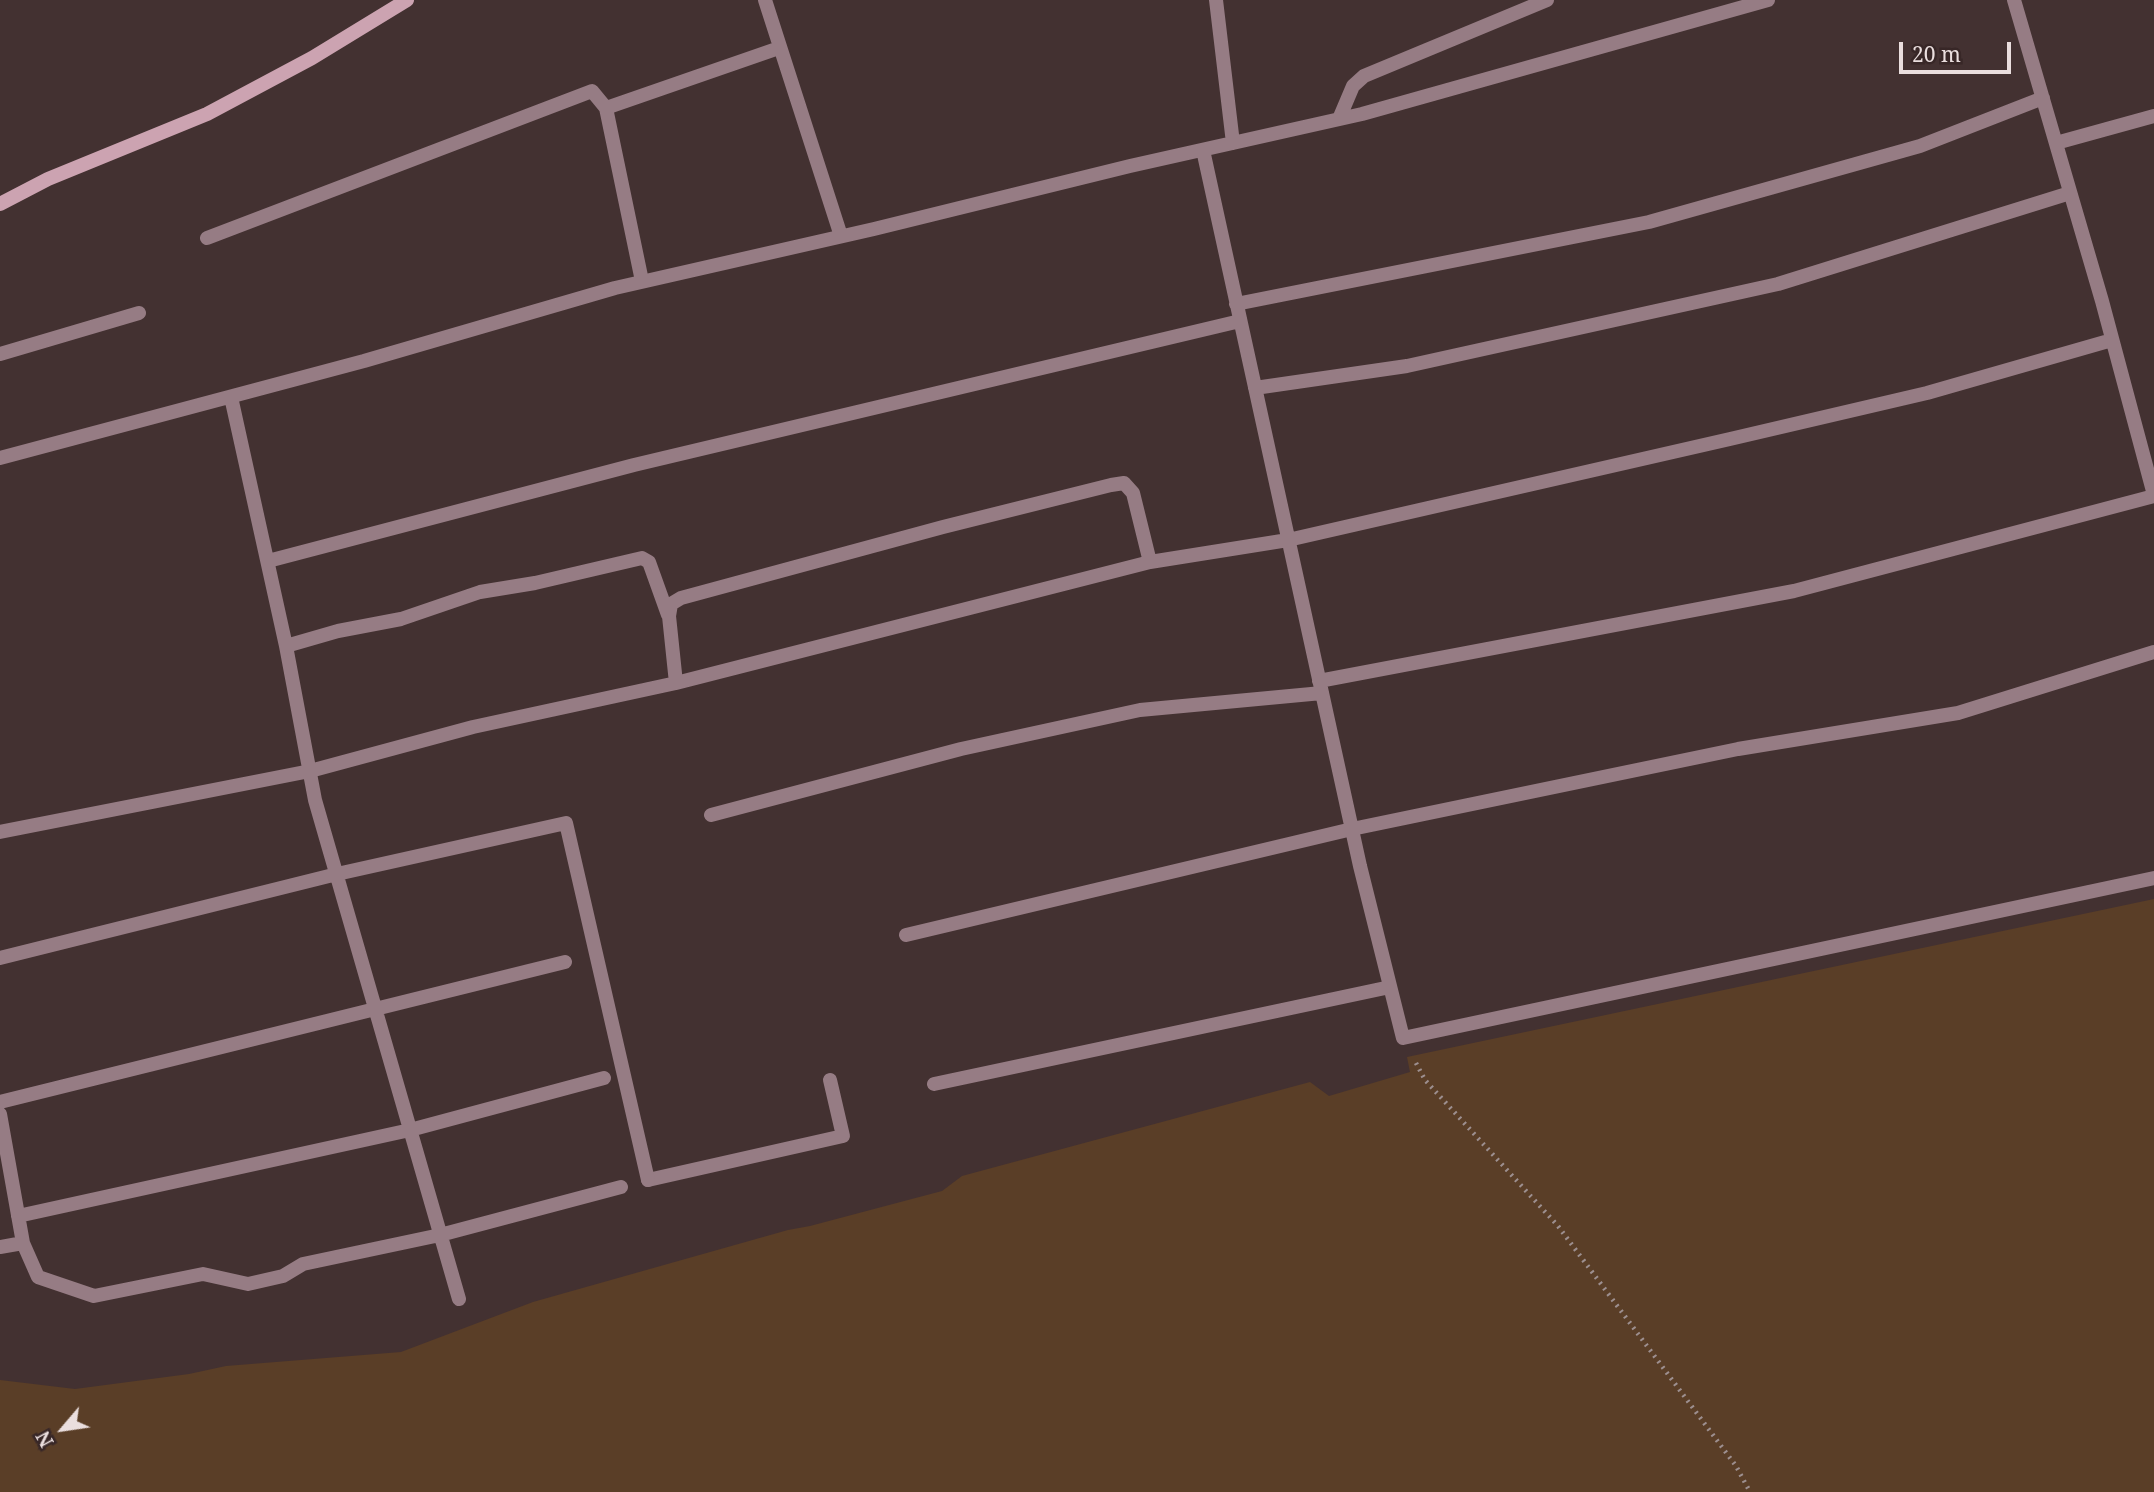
<!DOCTYPE html>
<style>
body{margin:0}
#map{position:relative;width:2154px;height:1492px;overflow:hidden;background:#433131;font-family:"Noto Serif",serif}
canvas{display:block}
.north{position:absolute;left:28px;top:1394px;width:70px;height:70px;-webkit-text-stroke:5px #382727;paint-order:stroke;rotate:241deg;font-size:19px;font-weight:700;line-height:28px;text-align:center;color:#eadede}
.north::after{content:'';display:block;margin:auto;width:24px;height:32px;background:#eadede;clip-path:polygon(50% 0,100% 100%,50% 72%,0 100%)}
.scale{position:absolute;left:1899px;top:42px;width:112px;height:32px;box-sizing:border-box;border:4px solid #eadede;border-top:0;padding-left:9px;font-size:21px;line-height:24px;white-space:nowrap;color:#eadede;-webkit-text-stroke:5px #382727;paint-order:stroke}
</style>
<div id="map">
<canvas width="2154" height="1492"></canvas>
<div class="north">N</div>
<div class="scale">20 m</div>
</div>
<script>
const ctx = document.querySelector('canvas').getContext('2d');
ctx.lineJoin = 'round';
function fill(path, color) { ctx.fillStyle = color; ctx.fill(path, 'evenodd'); }
const poly = rows => new Path2D(rows.map(r => 'M' + r).join(''));
function trace(path, color, width, dash) { ctx.strokeStyle = color; ctx.lineWidth = width; ctx.lineCap = dash ? 'butt' : 'round'; ctx.setLineDash(dash || []); ctx.stroke(path); }
fill(poly([
 [2154,899,2154,1492,0,1492,0,1380,75,1389,189,1374,226,1366,401,1352,533,1302,788,1230,810,1226,942,1191,962,1176,1310,1082,1329,1096,1410,1072,1407,1057]
]), '#5a3e27');
trace(poly([
 [1416,1063,1425,1080,1558,1226,1736,1466,1750,1492]
]), '#9d8f8f', 4.5, [2, 5]);
trace(poly([
 [648,1180,843,1136,830,1080]
]), '#967c84', 14);
trace(poly([
 [765,0,841,236],
 [1216,0,1233,143],
 [2014,0,2102,301,2154,495],
 [606,108,779,48],
 [1339,119,1353,86,1364,76,1547,0],
 [2056,143,2154,116],
 [1203,150,1360,866,1403,1038,2154,878],
 [207,238,592,91,606,108,642,281],
 [1236,304,1649,222,1920,146,2043,98],
 [0,354,139,313],
 [1255,388,1407,366,1778,284,2070,193],
 [231,397,286,646,315,800,459,1299],
 [0,458,364,361,615,288,874,229,1130,166,1362,114,1768,0],
 [268,561,634,465,1240,321],
 [286,646,338,631,401,619,480,592,535,583,642,558,649,562,668,615],
 [1319,681,1794,591,2154,496],
 [676,683,1150,562],
 [711,815,961,749,1140,710,1322,693],
 [0,832,310,771,473,727,676,683,669,616,671,604,681,598,943,527,1111,485,1124,483,1133,493,1150,562,1288,540,1730,439,1927,393,2112,340],
 [906,935,1352,829,1738,749,1958,713,2154,652],
 [0,958,337,874,566,823,648,1180],
 [934,1084,1390,987],
 [0,1102,565,962],
 [0,1114,23,1243],
 [18,1216,410,1130,604,1078],
 [0,1247,23,1243,38,1277,94,1296,203,1274,248,1284,283,1276,303,1264,440,1235,621,1187]
]), '#967c84', 14);
trace(poly([
 [0,204,48,179,207,114,312,58,407,0]
]), '#cca3b1', 14);
</script>
